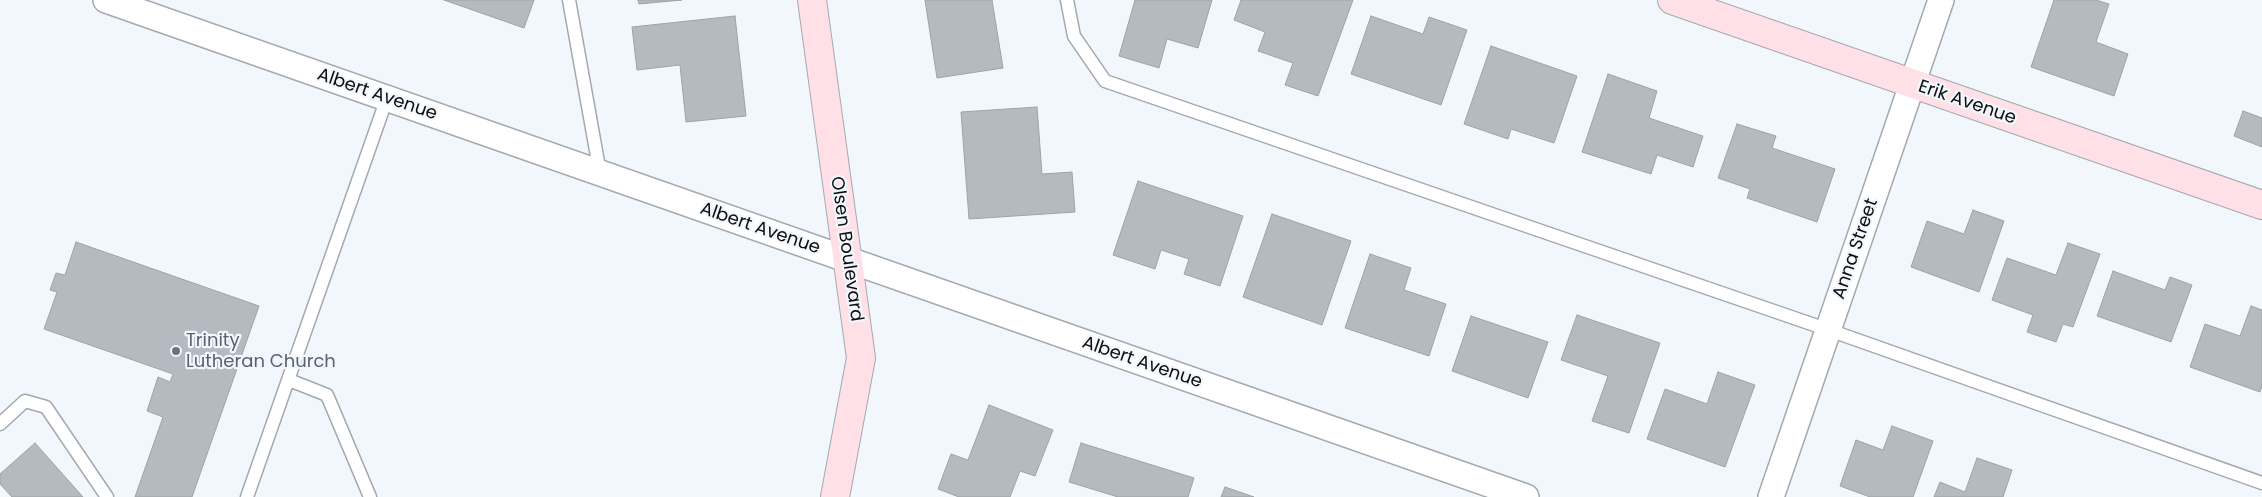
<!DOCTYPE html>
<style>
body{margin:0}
canvas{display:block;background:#f1f7fc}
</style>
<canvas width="2262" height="497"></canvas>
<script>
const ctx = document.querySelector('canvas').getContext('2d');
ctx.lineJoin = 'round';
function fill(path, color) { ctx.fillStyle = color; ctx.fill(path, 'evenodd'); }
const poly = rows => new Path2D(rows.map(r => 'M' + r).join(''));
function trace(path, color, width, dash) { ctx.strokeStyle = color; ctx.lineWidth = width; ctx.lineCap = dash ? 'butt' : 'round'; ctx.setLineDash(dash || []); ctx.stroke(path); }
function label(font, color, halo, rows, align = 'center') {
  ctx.font = font + ' Poppins,sans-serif'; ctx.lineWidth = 4.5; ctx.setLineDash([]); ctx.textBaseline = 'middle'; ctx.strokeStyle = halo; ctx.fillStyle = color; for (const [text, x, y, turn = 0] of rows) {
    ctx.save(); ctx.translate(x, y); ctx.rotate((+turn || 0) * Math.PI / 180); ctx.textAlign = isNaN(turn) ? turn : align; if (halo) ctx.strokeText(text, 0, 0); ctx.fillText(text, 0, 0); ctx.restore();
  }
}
const building = poly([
 [444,0,534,0,524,28,444,0],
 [638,0,682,0,639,4,638,0],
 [925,0,992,0,1003,68,937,78,925,0],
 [1135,0,1212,0,1198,48,1167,39,1159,68,1119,56,1135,0],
 [1241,0,1353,0,1318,96,1285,85,1293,63,1258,51,1265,32,1234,20,1241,0],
 [2054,0,2096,0,2109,4,2096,42,2128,54,2114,96,2031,67,2054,0],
 [735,16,746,116,686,122,680,65,637,70,632,27,735,16],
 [1371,16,1423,34,1429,17,1467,30,1441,105,1351,74,1371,16],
 [1491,46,1577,76,1554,143,1511,129,1508,139,1464,124,1491,46],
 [1608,74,1657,91,1649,118,1703,136,1693,167,1657,155,1651,174,1582,152,1608,74],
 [1037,107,1042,174,1072,172,1075,212,969,219,961,112,1037,107],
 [2243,111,2262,118,2262,147,2234,136,2243,111],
 [1737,124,1776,136,1772,148,1835,169,1817,222,1747,198,1750,189,1718,178,1737,124],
 [1138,181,1243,216,1220,286,1184,274,1189,259,1161,250,1155,269,1113,255,1138,181],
 [1973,210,2004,221,1979,292,1911,267,1927,221,1964,234,1973,210],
 [1272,214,1351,241,1322,325,1243,297,1272,214],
 [76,242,259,306,192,497,135,497,163,417,147,411,158,377,170,382,173,374,44,329,57,292,50,290,56,273,65,275,76,242],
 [2068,243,2100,254,2073,327,2063,324,2056,342,2027,332,2033,315,1992,300,2007,258,2056,275,2068,243],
 [1370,254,1411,268,1404,290,1446,304,1429,356,1345,328,1370,254],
 [2113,271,2165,290,2170,277,2192,285,2171,342,2097,316,2113,271],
 [2251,306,2262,310,2262,386,2260,392,2190,367,2205,324,2240,336,2251,306],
 [1577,315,1660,343,1629,433,1592,421,1608,376,1561,360,1577,315],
 [1471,316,1548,342,1528,398,1452,371,1471,316],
 [1718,372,1755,385,1725,467,1647,439,1665,389,1707,404,1718,372],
 [989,405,1053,430,1035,476,1020,471,1010,497,959,497,938,489,951,454,968,460,989,405],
 [1892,426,1933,441,1913,497,1870,497,1840,486,1856,440,1883,450,1892,426],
 [35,443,83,497,12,497,0,484,0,474,35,443],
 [1081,443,1194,478,1188,497,1118,497,1069,482,1081,443],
 [1977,458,2012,470,2003,497,1934,497,1940,482,1965,492,1977,458],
 [1225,487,1254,497,1221,497,1225,487]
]);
fill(building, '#b4babf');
trace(building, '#9ea3a8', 1);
const lane = poly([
 [569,0,600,173],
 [1067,0,1074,36,1105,81,1829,330,2262,483],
 [289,380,327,395,370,497],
 [0,424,25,401,46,407,107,497],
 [247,497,387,98]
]);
const street = poly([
 [106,0,1526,497],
 [1771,497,1941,0]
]);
const secondary = poly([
 [812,0,861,358,835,497],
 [1672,0,2262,205]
]);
trace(lane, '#a3a9ae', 15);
trace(street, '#a3a9ae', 28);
trace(secondary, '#a3a9ae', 30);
trace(lane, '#fff', 12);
trace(street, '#fff', 25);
trace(secondary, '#fee0e6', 28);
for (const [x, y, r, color] of [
 [176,351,5,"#6b7280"]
]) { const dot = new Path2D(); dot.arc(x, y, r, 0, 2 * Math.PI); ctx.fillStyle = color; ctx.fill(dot); trace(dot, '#f1f7fc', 2); }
label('18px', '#0c0e10', '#f1f7fc', [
 ["Albert Avenue",377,95,19],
 ["Erik Avenue",1967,103,19],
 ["Albert Avenue",760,229,19],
 ["Olsen Boulevard",846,249,82],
 ["Anna Street",1856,249,-71],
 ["Albert Avenue",1142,363,19]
]);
label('18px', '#5b616d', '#f1f7fc', [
 ["Trinity",186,341],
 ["Lutheran Church",186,362]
], 'left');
</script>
